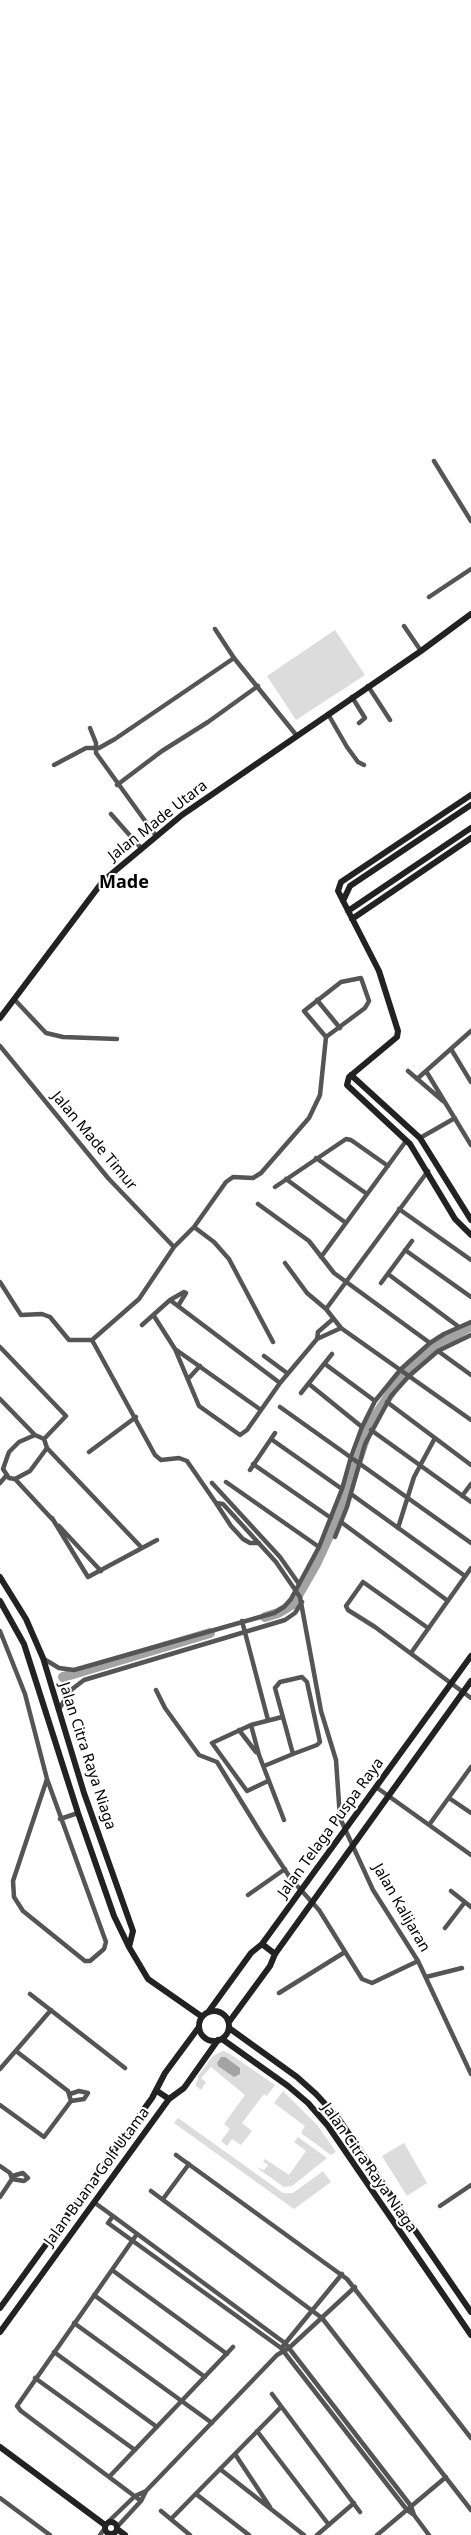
<!DOCTYPE html>
<style>
body{margin:0}
canvas{display:block;background:#fff}
</style>
<canvas width="471" height="2535"></canvas>
<script>
const ctx = document.querySelector('canvas').getContext('2d');
ctx.lineJoin = 'round';
function fill(path, color) { ctx.fillStyle = color; ctx.fill(path, 'evenodd'); }
const poly = rows => new Path2D(rows.map(r => 'M' + r).join(''));
function trace(path, color, width, dash) { ctx.strokeStyle = color; ctx.lineWidth = width; ctx.lineCap = dash ? 'butt' : 'round'; ctx.setLineDash(dash || []); ctx.stroke(path); }
function label(font, color, halo, rows, align = 'center') {
  ctx.font = font + ' "Noto Sans",sans-serif'; ctx.lineWidth = 4; ctx.setLineDash([]); ctx.textBaseline = 'middle'; ctx.strokeStyle = halo; ctx.fillStyle = color; for (const [text, x, y, turn = 0] of rows) {
    ctx.save(); ctx.translate(x, y); ctx.rotate((+turn || 0) * Math.PI / 180); ctx.textAlign = isNaN(turn) ? turn : align; if (halo) ctx.strokeText(text, 0, 0); ctx.fillText(text, 0, 0); ctx.restore();
  }
}
fill(poly([
 [335,630,365,675,296,720,267,676],
 [223,2051,230,2054,275,2085,267,2096,264,2094,242,2123,252,2131,241,2145,232,2139,227,2146,221,2141,230,2129,224,2124,245,2095,211,2067,201,2078,206,2082,201,2090,195,2085,198,2080,198,2076,213,2056],
 [283,2091,318,2126,336,2152,331,2155,301,2133,305,2126,274,2103],
 [178,2118,283,2193,293,2193,323,2171,331,2182,294,2209,174,2123],
 [298,2137,327,2158,292,2186,284,2187,256,2167,264,2170,268,2165,263,2162,265,2159,289,2175,306,2151,294,2142],
 [404,2143,427,2183,407,2196,382,2156]
]), '#dcdcdc');
fill(poly([
 [221,2057,225,2057,240,2068,240,2074,234,2077,218,2066,217,2063]
]), '#a3a3a3');
trace(poly([
 [265,1617,278,1613,293,1604,316,1564,342,1508,370,1424,402,1376,436,1346,471,1326],
 [63,1677,210,1633]
]), '#a3a3a3', 10);
trace(poly([
 [434,461,471,521],
 [429,597,471,569],
 [404,626,421,651],
 [215,629,234,658,297,736],
 [368,686,390,720],
 [352,697,365,718,359,723],
 [328,714,347,747,358,762,364,765],
 [90,728,96,743,96,753,156,836],
 [54,765,86,748,99,748,115,739,234,658],
 [117,785,162,751,208,722,258,686],
 [111,814,141,848],
 [14,999,46,1033,63,1037,117,1039],
 [317,1000,340,1028],
 [0,1046,108,1178,174,1247],
 [451,1049,471,1082],
 [408,1071,443,1101],
 [426,1071,471,1145],
 [417,1079,471,1031],
 [420,1138,455,1118],
 [316,1158,367,1194],
 [286,1179,346,1223],
 [275,1187,346,1139,351,1140,388,1166],
 [258,1204,309,1241,334,1273,430,1343],
 [399,1209,471,1260],
 [194,1227,214,1242,229,1259,273,1342],
 [405,1250,471,1297],
 [321,1257,406,1141],
 [285,1263,307,1293,326,1309,341,1328,471,1420],
 [388,1274,459,1327],
 [0,1282,21,1315,42,1314,50,1317,69,1340,92,1340],
 [381,1283,412,1241],
 [170,1300,280,1383],
 [326,1309,428,1171],
 [154,1316,175,1349,261,1410],
 [142,1325,170,1300,184,1292,186,1293,178,1306],
 [317,1339,341,1328],
 [92,1340,155,1455,161,1460,179,1458,187,1461,216,1503,223,1504,276,1562,300,1597,321,1711,336,1760,340,1818,373,1890,418,1961,471,2074],
 [92,1340,139,1299,174,1247,194,1227,226,1182,233,1177,253,1178,261,1173,309,1118,320,1095,326,1037,365,1008,369,1001,361,978,341,982,304,1011,326,1037],
 [0,1347,66,1416,44,1439],
 [175,1349,199,1406,240,1435,247,1430,280,1383,317,1339,318,1332,333,1319],
 [438,1351,471,1375],
 [264,1356,287,1373],
 [325,1364,375,1401],
 [188,1379,200,1366],
 [309,1384,362,1427],
 [301,1393,332,1354],
 [0,1399,35,1435],
 [387,1402,471,1465],
 [280,1407,471,1543],
 [371,1430,471,1502],
 [35,1435,44,1439,47,1448,30,1471,15,1479,9,1478,3,1469,9,1452,19,1442,35,1435],
 [271,1439,342,1489],
 [47,1448,142,1548],
 [89,1452,136,1417],
 [253,1464,331,1518],
 [250,1470,275,1433],
 [15,1479,52,1519],
 [226,1482,319,1547],
 [0,1483,6,1476],
 [212,1483,280,1557,299,1584],
 [351,1494,465,1576],
 [462,1496,471,1484],
 [216,1503,231,1526,243,1539,250,1543,259,1543],
 [52,1518,88,1577,157,1540],
 [341,1522,448,1601],
 [59,1526,101,1571],
 [398,1528,414,1477,435,1438],
 [335,1537,347,1507,365,1444,391,1396,409,1376,438,1351,471,1335],
 [242,1621,268,1720],
 [428,1628,363,1582,346,1606,348,1610,375,1627,471,1698],
 [0,1631,25,1694,47,1779],
 [411,1653,471,1568],
 [44,1659,59,1668,74,1670,274,1613,284,1607,291,1599,319,1547,342,1489,351,1457,362,1427,375,1401,401,1369,430,1343,444,1334,471,1322],
 [156,1690,165,1708,199,1755,217,1762,262,1835,291,1879,319,1910,362,1979,372,1983,418,1961],
 [59,1709,71,1690,84,1680,285,1620,295,1613,302,1602],
 [251,1725,259,1755,284,1820],
 [239,1730,256,1752],
 [264,1766,293,1754,317,1745,320,1742,307,1682,302,1677,280,1682,275,1688,293,1754],
 [47,1779,106,1942,104,1949,90,1961,85,1961,23,1911,14,1897,13,1881,47,1779],
 [268,1781,247,1791,212,1743,251,1725,282,1717],
 [376,1787,471,1855],
 [449,1798,471,1813],
 [60,1819,78,1813],
 [429,1825,471,1767],
 [451,1891,471,1907],
 [248,1895,285,1869],
 [445,1928,465,1902],
 [426,1977,462,1968],
 [279,1993,345,1952],
 [30,1994,125,2068],
 [0,2069,51,2010],
 [70,2094,79,2091,88,2093,84,2099,71,2101],
 [0,2105,44,2137,71,2101,68,2091,16,2051],
 [176,2155,347,2279,471,2438],
 [0,2166,10,2173,12,2179,0,2197],
 [12,2176,23,2173,28,2178,24,2181,12,2179],
 [151,2191,322,2318,471,2510],
 [163,2199,189,2164],
 [95,2203,113,2216,278,2338,285,2343,411,2506,414,2515,407,2510,281,2348,108,2223,113,2216],
 [440,2206,471,2185],
 [137,2234,17,2406,21,2411,141,2501],
 [112,2270,227,2354],
 [94,2295,205,2377],
 [74,2323,212,2423],
 [283,2346,342,2274],
 [54,2352,157,2427],
 [35,2378,135,2450],
 [272,2394,360,2512],
 [257,2431,329,2525],
 [235,2454,270,2507],
 [220,2469,304,2535],
 [110,2476,233,2347],
 [196,2494,249,2535],
 [0,2498,50,2535],
 [161,2511,190,2535],
 [414,2515,429,2535],
 [171,2519,281,2407],
 [108,2522,135,2496,146,2491],
 [117,2527,141,2501,146,2491,277,2355,289,2348,355,2287],
 [100,2535,105,2528],
 [111,2535,112,2534],
 [317,2535,354,2503],
 [377,2535,446,2477]
]), '#555', 4.5);
trace(poly([
 [471,795,341,882,338,891,379,971,398,1031,397,1037,349,1077,347,1085,410,1144,455,1219,471,1235],
 [343,901,350,886,471,805],
 [348,911,471,828],
 [352,919,471,838],
 [0,1018,103,881,182,815,421,651,471,614],
 [351,1075,420,1138,471,1220],
 [0,1577,26,1619,43,1658,84,1793,133,1931,129,1947],
 [0,1601,24,1644,78,1813,114,1916,129,1947,148,1979,201,2016],
 [262,1944,275,1954],
 '199 2026a15 15 0 1 1 30 0a15 15 0 1 1-30 0Z',
 [209,2011,251,1953,262,1944,471,1656],
 [229,2022,270,1966,275,1954,471,1681],
 [229,2028,297,2077,316,2094,338,2118,471,2312],
 [222,2039,288,2086,308,2103,328,2126,471,2335],
 [157,2091,169,2099],
 [0,2308,152,2098,165,2073,199,2027],
 [0,2332,169,2099,184,2088,218,2040],
 [0,2447,105,2525],
 '105 2528a6 6 0 1 1 12 0a6 6 0 1 1-12 0Z',
 [117,2529,125,2535]
]), '#222', 6);
label('15px', '#000', '#fff', [
 ["Jalan Made Utara",158,821,-38],
 ["Jalan Made Timur",94,1141,50],
 ["Jalan Citra Raya Niaga",87,1756,72],
 ["Jalan Telaga Puspa Raya",331,1828,-54],
 ["Jalan Kalijaran",401,1908,60],
 ["Jalan Citra Raya Niaga",369,2168,55],
 ["Jalan Buana Golf Utama",97,2177,-54]
]);
label('bold 18px', '#000', '#fff', [
 ["Made",124,883]
]);
</script>
